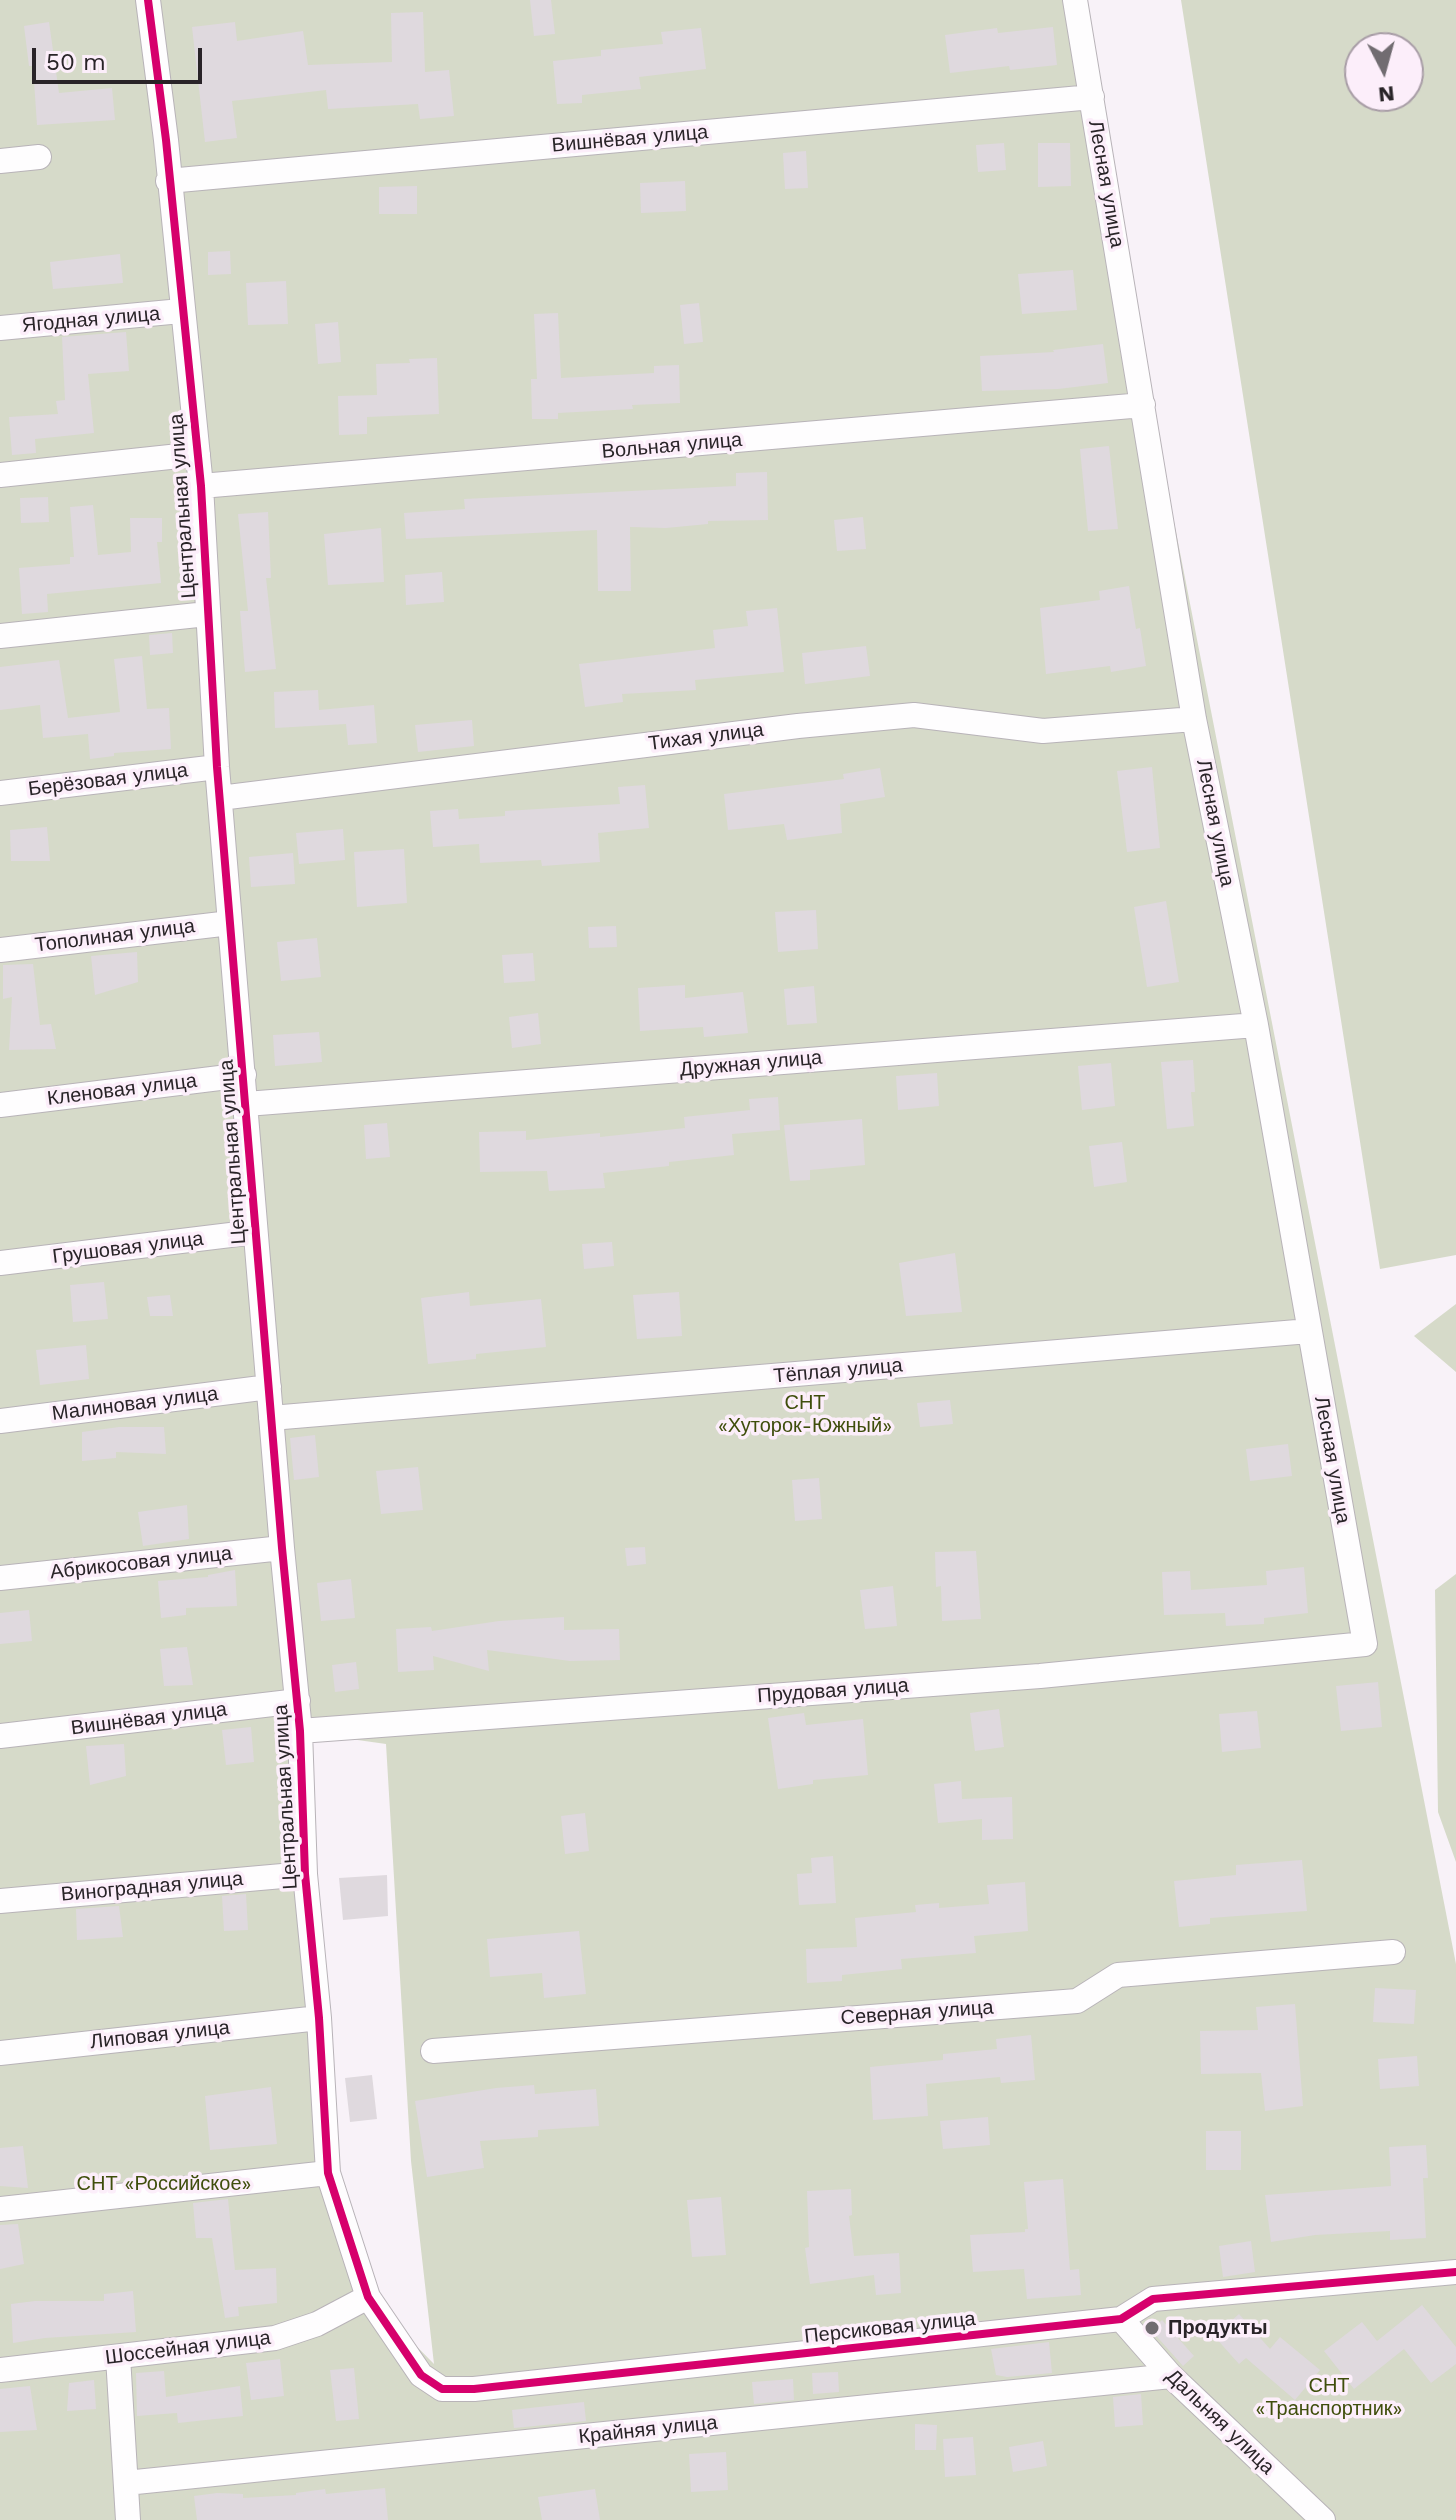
<!DOCTYPE html>
<meta charset="utf-8">
<style>
body{margin:0}
#map{position:relative;width:1456px;height:2520px;overflow:hidden;background:#f8f2f8;font-family:"Work Sans",sans-serif}
canvas{display:block}
.north{position:absolute;left:1344px;top:32px;width:80px;height:80px;box-sizing:border-box;background:#fceefa;border:2px solid #a89da6;border-radius:50%;rotate:174deg;font-size:22px;font-weight:700;line-height:32px;text-align:center;color:#292428}
.north::after{content:'';display:block;margin:auto;width:28px;height:36px;background:#716c71;clip-path:polygon(50% 0,100% 100%,50% 72%,0 100%)}
.scale{position:absolute;left:32px;top:48px;width:170px;height:36px;box-sizing:border-box;border:4px solid #292428;border-top:0;padding-left:10px;font-size:24px;line-height:28px;white-space:nowrap;color:#292428;-webkit-text-stroke:6px #fceefa;paint-order:stroke}
</style>
<div id="map">
<canvas width="1456" height="2520"></canvas>
<div class="north">N</div>
<div class="scale">50 m</div>
</div>
<script>
const ctx = document.querySelector('canvas').getContext('2d');
ctx.lineJoin = 'round';
function fill(path, color) { ctx.fillStyle = color; ctx.fill(path, 'evenodd'); }
const poly = rows => new Path2D(rows.map(r => 'M' + r).join(''));
function trace(path, color, width, dash) { ctx.strokeStyle = color; ctx.lineWidth = width; ctx.lineCap = dash ? 'butt' : 'round'; ctx.setLineDash(dash || []); ctx.stroke(path); }
function label(font, color, halo, rows, align = 'center') {
  ctx.font = font + ' "Work Sans",sans-serif'; ctx.lineWidth = 7; ctx.setLineDash([]); ctx.textBaseline = 'middle'; ctx.strokeStyle = halo; ctx.fillStyle = color; for (const [text, x, y, turn = 0] of rows) {
    ctx.save(); ctx.translate(x, y); ctx.rotate((+turn || 0) * Math.PI / 180); ctx.textAlign = isNaN(turn) ? turn : align; if (halo) ctx.strokeText(text, 0, 0); ctx.fillText(text, 0, 0); ctx.restore();
  }
}
fill(poly([
 [0,0,1072,0,1456,1964,1456,2520,0,2520],
 [301,1732,386,1744,411,2161,434,2364,368,2297,328,2173],
 [1181,0,1456,0,1456,1255,1380,1269],
 [1360,48,1408,48,1408,96,1360,96],
 [1456,1304,1456,1372,1414,1336],
 [1456,1574,1456,1862,1438,1812,1435,1590]
]), '#d6dac9');
fill(poly([
 [530,0,551,0,555,34,534,36],
 [423,12,425,72,449,70,454,116,420,119,418,104,328,109,326,90,232,101,237,138,205,142,192,27,235,22,237,41,303,31,308,65,392,62,391,13],
 [49,22,59,93,112,88,115,120,37,125,33,66,29,66,24,26],
 [1053,27,1057,65,1010,70,1009,66,950,73,945,35,997,28,998,33],
 [701,28,706,69,639,77,641,89,582,95,582,103,557,104,553,61,601,56,601,50,663,44,661,32],
 [1004,143,1006,170,978,172,976,145],
 [1038,143,1070,143,1071,186,1038,187],
 [806,151,808,188,785,189,783,153],
 [685,181,686,211,641,213,640,183],
 [417,186,417,214,379,214,379,187],
 [230,251,231,274,208,275,208,252],
 [120,254,123,283,53,289,50,262],
 [1073,270,1077,310,1022,314,1018,274],
 [286,281,288,324,248,325,246,283],
 [699,303,703,342,684,344,680,305],
 [558,313,561,378,654,373,654,366,679,365,680,403,632,405,633,409,558,413,558,419,532,419,531,379,537,379,534,314],
 [338,322,341,362,318,364,315,324],
 [126,332,129,371,88,374,94,433,35,439,36,453,12,455,9,417,58,414,56,401,65,400,62,337],
 [1103,344,1108,383,1058,389,982,391,980,356,1054,352,1053,350],
 [437,358,439,414,367,417,367,434,339,435,338,396,377,395,376,364,410,363,409,359],
 [1109,446,1118,529,1088,531,1080,449],
 [767,472,768,520,708,521,708,524,666,528,630,527,631,591,598,591,597,530,406,539,404,513,465,509,464,499,736,486,736,473],
 [48,497,49,522,21,523,20,498],
 [93,505,98,555,131,552,130,518,162,518,162,542,157,542,161,583,47,594,48,612,22,614,19,568,70,564,70,557,74,557,70,507],
 [268,512,271,578,266,578,276,669,245,672,240,611,248,611,238,514],
 [863,517,866,549,837,551,834,520],
 [381,528,384,582,328,585,324,534],
 [442,572,444,602,406,605,405,575],
 [1129,586,1136,629,1140,628,1146,666,1111,672,1110,666,1046,674,1040,608,1100,600,1099,591],
 [777,608,784,672,695,680,696,690,622,694,623,702,585,707,579,664,715,648,713,630,748,626,746,611],
 [172,633,173,653,150,655,149,635],
 [866,646,870,676,805,684,802,653],
 [142,656,147,709,169,708,171,749,114,753,114,756,90,759,88,734,43,738,40,705,0,710,0,667,59,660,68,718,120,712,114,659],
 [318,690,319,710,374,705,377,743,348,745,346,724,275,728,274,692],
 [472,720,474,746,418,752,415,725],
 [1152,767,1160,848,1127,852,1117,771],
 [880,768,885,797,840,804,842,833,787,840,784,824,728,830,724,794,844,779,843,774],
 [645,785,649,828,598,833,600,862,542,866,541,860,480,863,479,844,433,847,430,811,458,809,459,819,505,816,505,811,620,804,618,787],
 [47,827,50,861,11,861,10,830],
 [343,829,345,860,299,864,296,833],
 [404,849,407,903,357,907,354,852],
 [293,853,295,884,251,887,249,857],
 [1166,901,1179,982,1147,987,1134,907],
 [816,910,818,949,778,952,775,912],
 [616,926,617,947,589,948,588,927],
 [317,938,321,977,281,981,277,942],
 [137,952,138,982,95,995,91,956],
 [533,953,535,981,504,983,502,955],
 [33,964,40,1025,51,1024,56,1049,9,1050,12,997,3,999,3,965],
 [685,985,685,998,743,992,748,1033,704,1037,703,1027,640,1031,638,988],
 [814,986,817,1023,787,1025,784,989],
 [538,1013,541,1044,512,1048,509,1017],
 [319,1032,322,1062,275,1066,273,1035],
 [1193,1060,1195,1092,1191,1092,1194,1126,1167,1129,1161,1062],
 [1111,1063,1115,1106,1082,1110,1078,1066],
 [937,1073,939,1106,898,1110,896,1076],
 [778,1097,780,1130,732,1134,734,1155,669,1162,669,1166,603,1173,605,1188,549,1191,547,1171,480,1172,479,1132,526,1131,526,1140,600,1133,600,1137,685,1128,684,1117,750,1110,749,1099],
 [862,1119,865,1165,810,1170,810,1180,790,1181,784,1125],
 [387,1123,390,1157,366,1159,364,1125],
 [1122,1142,1127,1182,1094,1187,1089,1146],
 [612,1242,614,1266,584,1269,582,1244],
 [955,1253,962,1312,906,1316,899,1263],
 [104,1282,108,1319,73,1322,70,1285],
 [469,1292,470,1306,541,1299,546,1347,476,1354,476,1359,428,1364,421,1298],
 [679,1292,682,1336,637,1339,633,1295],
 [170,1295,173,1316,150,1316,147,1297],
 [86,1345,89,1379,40,1385,36,1350],
 [950,1400,953,1424,920,1427,917,1403],
 [119,1427,164,1427,166,1454,116,1452,116,1458,82,1461,82,1432],
 [315,1435,319,1477,294,1480,290,1438],
 [1288,1444,1292,1476,1250,1481,1246,1449],
 [418,1467,423,1510,381,1514,376,1471],
 [819,1478,822,1519,795,1521,792,1480],
 [187,1505,189,1539,143,1546,138,1512],
 [645,1547,646,1564,627,1566,625,1548],
 [976,1551,981,1619,942,1621,941,1586,936,1587,935,1552],
 [1304,1567,1308,1613,1264,1618,1264,1624,1226,1626,1225,1613,1164,1615,1162,1572,1190,1571,1191,1590,1267,1585,1266,1571],
 [235,1570,237,1606,186,1608,186,1615,161,1618,158,1581,208,1577,208,1575],
 [351,1579,355,1618,321,1621,317,1583],
 [893,1586,897,1626,865,1629,860,1590],
 [29,1610,32,1641,0,1644,0,1613],
 [564,1617,564,1630,619,1629,620,1660,570,1661,487,1650,489,1671,433,1656,434,1670,398,1672,396,1629,431,1627,432,1631,499,1621],
 [187,1647,193,1685,164,1686,160,1649],
 [356,1662,359,1689,335,1692,332,1665],
 [1378,1682,1382,1727,1341,1731,1336,1686],
 [999,1709,1004,1747,975,1751,970,1713],
 [1257,1711,1261,1748,1222,1752,1219,1714],
 [804,1713,806,1725,863,1719,868,1775,813,1780,813,1784,778,1789,768,1718],
 [251,1727,254,1762,226,1765,222,1730],
 [124,1744,126,1776,90,1785,86,1746],
 [961,1781,962,1799,1012,1797,1013,1839,982,1840,982,1819,938,1823,934,1784],
 [585,1813,589,1851,565,1854,561,1816],
 [833,1856,836,1903,799,1905,797,1874,812,1873,811,1858],
 [1302,1860,1307,1911,1210,1918,1210,1924,1179,1927,1174,1881,1236,1875,1236,1865],
 [387,1875,388,1916,343,1920,339,1878],
 [1025,1882,1028,1931,974,1936,976,1953,901,1959,902,1969,842,1975,842,1981,807,1983,806,1949,857,1947,855,1918,916,1912,915,1905,939,1903,939,1908,989,1904,987,1885],
 [246,1894,248,1930,224,1931,222,1896],
 [119,1906,123,1937,77,1940,76,1909],
 [579,1931,586,1994,544,1998,542,1973,490,1977,487,1939],
 [1375,1988,1416,1990,1414,2024,1373,2022],
 [1295,2004,1303,2106,1265,2111,1261,2073,1201,2074,1200,2031,1258,2030,1256,2007],
 [1031,2035,1035,2080,1001,2083,1000,2077,926,2084,928,2116,873,2120,870,2067,943,2060,943,2054,997,2049,996,2039],
 [1417,2056,1419,2086,1380,2089,1378,2059],
 [372,2075,377,2119,350,2122,345,2078],
 [534,2085,535,2094,596,2089,599,2126,538,2130,538,2137,480,2141,484,2168,427,2177,415,2101,496,2088],
 [271,2087,277,2144,210,2150,205,2096],
 [988,2117,990,2145,943,2149,940,2121],
 [1206,2131,1241,2131,1241,2170,1206,2170],
 [1426,2145,1428,2178,1423,2178,1426,2238,1390,2240,1390,2231,1315,2235,1271,2242,1265,2195,1391,2186,1389,2147],
 [23,2146,28,2188,0,2186,0,2148],
 [1063,2179,1070,2270,1079,2269,1081,2295,1027,2299,1024,2269,973,2272,970,2235,1025,2232,1025,2229,1028,2229,1024,2182],
 [851,2189,852,2215,849,2216,854,2256,899,2253,901,2293,876,2295,874,2275,810,2284,805,2248,809,2247,807,2191],
 [721,2197,726,2255,692,2257,687,2200],
 [228,2199,235,2270,276,2268,277,2303,238,2307,239,2316,225,2318,212,2238,196,2238,193,2203],
 [18,2224,24,2264,0,2269,0,2225],
 [1251,2241,1255,2272,1223,2277,1219,2246],
 [133,2291,136,2332,45,2338,13,2343,11,2304,35,2301,104,2301,104,2294],
 [1422,2305,1456,2347,1456,2364,1431,2383,1404,2349,1354,2389,1324,2351,1362,2322,1377,2341],
 [1239,2314,1270,2349,1280,2337,1320,2370,1295,2400,1246,2358,1239,2364,1214,2336],
 [1162,2320,1194,2356,1183,2366,1151,2330],
 [1049,2342,1052,2373,1007,2377,996,2375,991,2349],
 [280,2359,284,2396,251,2400,246,2363],
 [354,2368,359,2419,336,2421,330,2370],
 [164,2371,166,2397,240,2386,243,2416,178,2423,177,2413,137,2416,136,2373],
 [838,2372,839,2392,813,2394,812,2373],
 [793,2379,794,2400,754,2404,752,2382],
 [94,2380,96,2409,67,2411,69,2383],
 [30,2386,37,2430,0,2432,0,2389],
 [1141,2394,1143,2425,1115,2427,1113,2397],
 [584,2402,586,2421,514,2428,512,2410],
 [915,2424,937,2425,936,2450,915,2450],
 [973,2437,976,2475,945,2477,943,2439],
 [1043,2441,1047,2466,1013,2472,1009,2447],
 [726,2452,728,2490,691,2492,689,2454],
 [385,2488,388,2520,197,2520,194,2496,217,2493,243,2494,243,2498,296,2495,296,2493,325,2489,326,2494],
 [595,2489,600,2520,542,2520,538,2497]
]), '#dfd9de');
const street = poly([
 [148,0,166,140,201,486,217,767,282,1548,300,1731,305,1874,319,2018,328,2173,368,2297,421,2375,442,2389,474,2389,1121,2319,1153,2299,1456,2272],
 [0,161,39,157],
 [168,181,1092,97],
 [0,328,181,311],
 [0,475,198,454],
 [201,486,1143,405],
 [0,636,207,614],
 [0,793,217,767],
 [220,798,798,726,914,715,1043,731,1194,719],
 [0,950,230,923],
 [246,1104,1256,1025],
 [0,1105,244,1075],
 [0,1263,255,1232],
 [271,1418,1309,1331],
 [0,1421,269,1387],
 [0,1578,282,1548],
 [300,1731,1040,1676,1365,1644,1256,1025,1194,719,1075,0],
 [0,1736,298,1701],
 [0,1901,305,1874],
 [433,2051,1077,2001,1118,1975,1393,1952],
 [0,2053,319,2018],
 [0,2209,328,2173],
 [1121,2319,1171,2376,1323,2520],
 [118,2357,128,2520],
 [0,2370,275,2338,317,2324,368,2297],
 [126,2483,1171,2376]
]);
trace(street, '#b8b3b8', 26);
trace(street, '#fefdfe', 24);
trace(poly([
 [148,0,166,140,201,486,217,767,282,1548,300,1731,305,1874,319,2018,328,2173,368,2297,421,2375,442,2389,474,2389,1121,2319,1153,2299,1456,2272]
]), '#d6006c', 8);
for (const [x, y, r, color] of [
 [1152,2328,8,"#716c71"]
]) { const dot = new Path2D(); dot.arc(x, y, r, 0, 2 * Math.PI); ctx.fillStyle = color; ctx.fill(dot); trace(dot, '#fceefa', 3); }
label('20px', '#292428', '#fceefa', [
 ["Вишнёвая улица",630,139,-5],
 ["Лесная улица",1106,184,80],
 ["Ягодная улица",91,320,-5],
 ["Вольная улица",672,446,-5],
 ["Центральная улица",183,506,-94],
 ["Тихая улица",706,737,-7],
 ["Берёзовая улица",108,780,-7],
 ["Лесная улица",1215,823,79],
 ["Тополиная улица",115,936,-7],
 ["Дружная улица",751,1064,-5],
 ["Кленовая улица",122,1090,-7],
 ["Центральная улица",233,1152,-94],
 ["Грушовая улица",128,1248,-7],
 ["Тёплая улица",838,1371,-5],
 ["Малиновая улица",135,1404,-7],
 ["Лесная улица",1332,1460,80],
 ["Абрикосовая улица",141,1563,-6],
 ["Прудовая улица",833,1691,-4],
 ["Вишнёвая улица",149,1719,-7],
 ["Центральная улица",286,1797,-93],
 ["Виноградная улица",152,1887,-5],
 ["Северная улица",917,2013,-4],
 ["Липовая улица",160,2035,-6],
 ["Персиковая улица",890,2328,-6],
 ["Шоссейная улица",188,2348,-7],
 ["Дальняя улица",1220,2422,44],
 ["Крайняя улица",648,2430,-6]
]);
label('20px', '#3f4e0c', '#fceefa', [
 ["СНТ",805,1403],
 ["«Хуторок-Южный»",805,1426],
 ["СНТ «Российское»",164,2184],
 ["СНТ",1329,2386],
 ["«Транспортник»",1329,2409]
]);
label('bold 20px', '#292428', '#fceefa', [
 ["Продукты",1168,2328]
], 'left');
</script>
